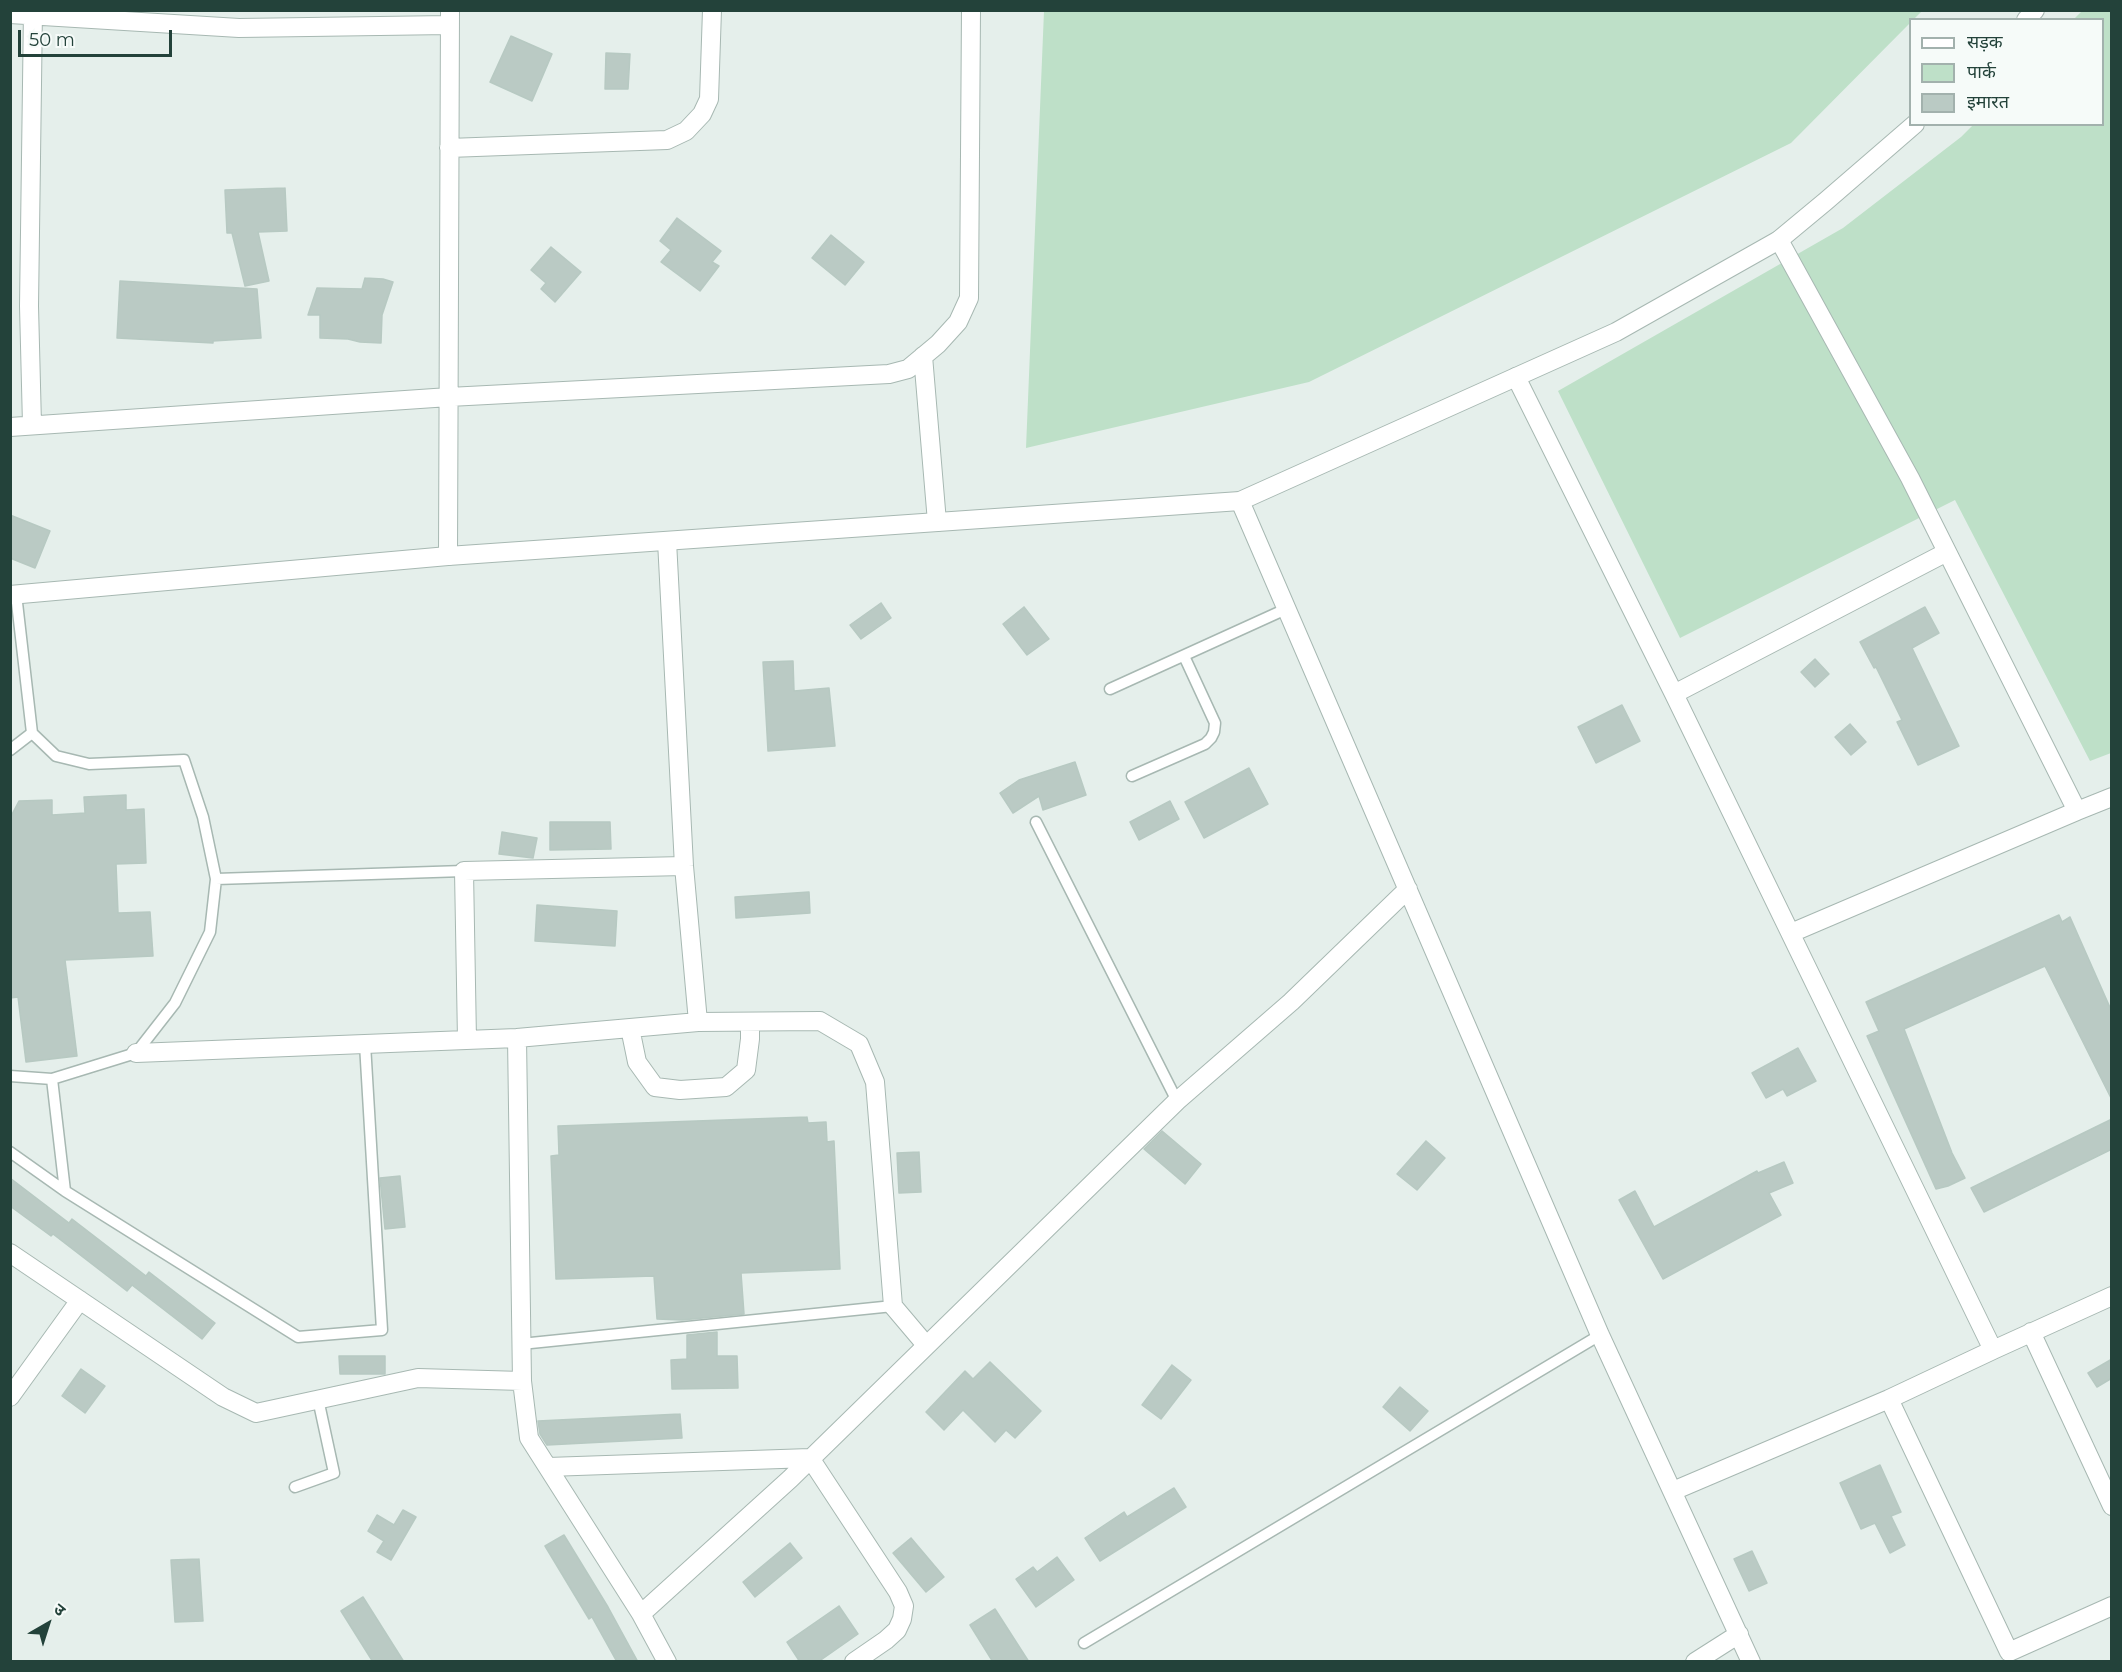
<!DOCTYPE html>
<meta charset="utf-8">
<style>
body{margin:0}
#map{position:relative;width:2122px;height:1672px;overflow:hidden;background:#e5efeb;font-family:Montserrat,"Noto Sans Devanagari",sans-serif}
canvas{display:block}
.frame{position:absolute;inset:0;border:12px solid #23423a;pointer-events:none}
.legend{position:absolute;left:1909px;top:18px;width:195px;height:108px;box-sizing:border-box;background:#f6fbf9;border:2px solid #a2b1ad;margin:0;padding:8px 10px;list-style:none;font-size:18px;color:#23423a}
.legend li{display:flex;align-items:center;gap:12px;height:30px}
.legend b{width:30px;border:2px solid #a2b1ad}
.north{position:absolute;left:18px;top:1594px;width:60px;height:60px;-webkit-text-stroke:4px #f6fbf9;paint-order:stroke;rotate:39deg;font-size:16px;font-weight:700;line-height:24px;text-align:center;color:#23423a}
.north::after{content:'';display:block;margin:auto;width:21px;height:27px;background:#23423a;clip-path:polygon(50% 0,100% 100%,50% 72%,0 100%)}
.scale{position:absolute;left:18px;top:30px;width:154px;height:27px;box-sizing:border-box;border:3px solid #23423a;border-top:0;padding-left:8px;font-size:18px;line-height:21px;white-space:nowrap;color:#23423a;-webkit-text-stroke:4px #f6fbf9;paint-order:stroke}
</style>
<div id="map">
<canvas width="2122" height="1672"></canvas>
<div class="frame"></div>
<ul class="legend">
<li><b style="height:8px;background:#fff"></b>सड़क</li>
<li><b style="height:16px;background:#bee0c8"></b>पार्क</li>
<li><b style="height:16px;background:#bacac4"></b>इमारत</li>
</ul>
<div class="north">उ</div>
<div class="scale">50 m</div>
</div>
<script>
const ctx = document.querySelector('canvas').getContext('2d');
ctx.lineJoin = 'round';
function fill(path, color) { ctx.fillStyle = color; ctx.fill(path, 'evenodd'); }
const poly = rows => new Path2D(rows.map(r => 'M' + r).join(''));
function trace(path, color, width, dash) { ctx.strokeStyle = color; ctx.lineWidth = width; ctx.lineCap = dash ? 'butt' : 'round'; ctx.setLineDash(dash || []); ctx.stroke(path); }
fill(poly([
 [1044,11,1044,10,1922,11,1914,19,1910,20,1910,23,1791,143,1309,382,1026,448],
 [2082,11,2111,11,2111,753,2090,761,1955,500,1680,638,1558,391,1843,228,1961,137,1973,125,2102,124,2102,20,2074,19]
]), '#bee0c8');
const building = poly([
 [511,36,552,54,532,101,490,82,511,36],
 [606,53,630,54,628,89,605,89,606,53],
 [285,188,287,231,258,232,269,281,245,286,232,233,227,233,225,190,285,188],
 [677,218,721,251,712,262,719,266,700,291,661,262,671,250,660,241,677,218],
 [831,235,864,262,845,285,812,258,831,235],
 [551,247,581,272,555,302,541,289,546,283,531,270,551,247],
 [365,278,383,279,393,282,382,315,381,343,360,342,348,339,320,338,320,315,308,315,317,288,362,289,365,278],
 [120,281,257,289,261,338,213,341,213,343,117,338,120,281],
 [10,515,50,531,35,568,10,558,10,515],
 [881,603,891,618,861,639,850,625,881,603],
 [1024,607,1049,639,1027,655,1003,624,1024,607],
 [1925,607,1939,633,1912,648,1959,746,1918,765,1897,722,1902,720,1876,667,1874,668,1860,642,1925,607],
 [1815,659,1829,674,1815,687,1801,672,1815,659],
 [793,661,794,691,829,688,835,746,768,751,763,662,793,661],
 [1622,705,1640,741,1596,763,1578,727,1622,705],
 [1850,724,1866,742,1851,755,1835,737,1850,724],
 [1075,762,1086,795,1043,810,1039,796,1013,813,1000,793,1019,780,1075,762],
 [1249,768,1268,804,1204,838,1185,802,1249,768],
 [126,795,126,810,144,809,146,863,116,864,118,913,150,912,153,956,65,960,77,1056,26,1062,18,997,10,998,10,818,19,801,52,800,52,815,85,813,84,797,126,795],
 [1170,801,1179,819,1139,840,1130,822,1170,801],
 [550,822,610,822,611,849,550,850,550,822],
 [502,832,537,838,533,858,499,854,502,832],
 [809,892,810,913,736,918,735,897,809,892],
 [537,905,617,911,615,946,535,941,537,905],
 [2059,915,2062,922,2070,917,2112,1012,2112,1100,2045,966,1904,1029,1952,1153,1965,1178,1948,1186,1936,1189,1867,1036,1879,1031,1866,1002,2059,915],
 [1798,1048,1816,1081,1787,1096,1783,1089,1766,1098,1752,1073,1798,1048],
 [807,1117,808,1123,826,1122,827,1142,834,1141,840,1269,741,1273,744,1314,682,1320,657,1319,654,1276,556,1279,551,1156,559,1155,558,1126,807,1117],
 [2112,1119,2112,1149,1984,1212,1971,1188,2112,1119],
 [1162,1131,1201,1164,1185,1184,1144,1149,1162,1131],
 [1426,1141,1445,1158,1417,1190,1397,1174,1426,1141],
 [919,1152,921,1192,899,1193,897,1153,919,1152],
 [1784,1162,1793,1183,1769,1193,1781,1215,1663,1279,1619,1200,1635,1191,1654,1227,1757,1171,1758,1173,1784,1162],
 [400,1176,405,1227,385,1229,380,1178,400,1176],
 [10,1178,69,1223,72,1219,146,1276,149,1272,215,1323,202,1339,132,1285,127,1291,53,1234,51,1236,10,1206,10,1178],
 [717,1332,717,1356,737,1356,738,1388,672,1389,671,1360,687,1359,687,1335,717,1332],
 [339,1356,385,1356,385,1374,340,1374,339,1356],
 [2112,1359,2112,1378,2097,1387,2088,1373,2112,1359],
 [990,1362,1041,1411,1015,1438,1006,1430,995,1442,963,1410,944,1430,926,1412,965,1371,973,1379,990,1362],
 [1172,1365,1191,1380,1161,1419,1142,1405,1172,1365],
 [81,1369,105,1386,85,1413,62,1396,81,1369],
 [1400,1387,1428,1411,1410,1431,1383,1407,1400,1387],
 [680,1414,682,1438,547,1445,540,1434,538,1421,680,1414],
 [1880,1465,1901,1512,1891,1516,1905,1545,1890,1553,1875,1523,1861,1529,1840,1483,1880,1465],
 [1174,1488,1186,1507,1100,1561,1085,1538,1124,1512,1127,1517,1174,1488],
 [403,1510,416,1517,391,1560,377,1552,384,1541,368,1531,377,1515,394,1525,403,1510],
 [564,1535,608,1607,638,1662,617,1662,592,1617,589,1619,545,1546,564,1535],
 [911,1538,944,1577,926,1592,893,1553,911,1538],
 [790,1543,802,1558,755,1597,743,1582,790,1543],
 [1752,1551,1767,1583,1749,1591,1734,1559,1752,1551],
 [1057,1557,1074,1580,1036,1607,1016,1579,1033,1567,1037,1572,1057,1557],
 [199,1559,203,1621,175,1622,171,1560,199,1559],
 [363,1597,404,1662,373,1662,341,1611,363,1597],
 [839,1606,858,1634,818,1662,800,1662,787,1642,839,1606],
 [995,1609,1029,1662,993,1662,970,1625,995,1609]
]);
fill(building, '#bacac4');
trace(building, '#b7c9c2', 1.5);
const service = poly([
 [1110,689,1286,609],
 [10,750,32,733],
 [1132,776,1205,744,1211,738,1214,732,1215,723,1184,656],
 [1036,822,1177,1101],
 [216,879,464,871],
 [10,1076,52,1079,136,1053,175,1003,210,932,216,879,203,817,184,760,89,764,56,756,32,733,16,594],
 [10,1152,65,1191,52,1079],
 [65,1191,298,1337,382,1330,365,1044],
 [521,1344,893,1306],
 [295,1487,334,1473,318,1399],
 [1084,1643,1600,1335]
]);
const minor = poly([
 [10,14,239,28,449,25],
 [449,148,667,140,686,131,702,114,709,99,712,10],
 [1779,240,1910,478,2077,811,2112,797],
 [923,356,937,522],
 [1516,377,1674,694,1993,1350,1889,1399,1673,1491],
 [32,425,29,306,33,10],
 [10,427,449,397,889,374,908,369,938,344,958,322,969,298,971,10],
 [1240,501,1600,1335,1751,1662],
 [667,541,684,866,698,1022],
 [448,556,450,10],
 [1674,694,1947,552],
 [1791,933,2077,811],
 [630,1028,637,1062,655,1087,680,1090,726,1087,746,1070,750,1039,750,1022],
 [467,1040,464,871,684,866],
 [136,1053,517,1038],
 [10,1253,223,1397,256,1413,418,1378,522,1381,517,1038,698,1022,820,1021,859,1044,875,1082,893,1306,926,1345],
 [2031,1332,2112,1506],
 [1993,1350,2112,1296],
 [522,1381,529,1438,641,1614,667,1662],
 [10,1397,80,1300],
 [1889,1399,2009,1652,2112,1606],
 [548,1467,810,1458,898,1592,904,1606,902,1619,897,1630,886,1640,854,1662],
 [641,1614,790,1479,1177,1101,1291,1002,1408,889],
 [1695,1662,1739,1634]
]);
const tertiary = poly([
 [2026,20,2035,10],
 [10,595,448,556,1240,501,1616,332,1779,240,1826,201,1915,124]
]);
trace(service, '#a7b8b2', 13);
trace(minor, '#a7b8b2', 20);
trace(tertiary, '#a7b8b2', 20);
trace(service, '#fff', 10);
trace(minor, '#fff', 18);
trace(tertiary, '#fff', 18);
</script>
